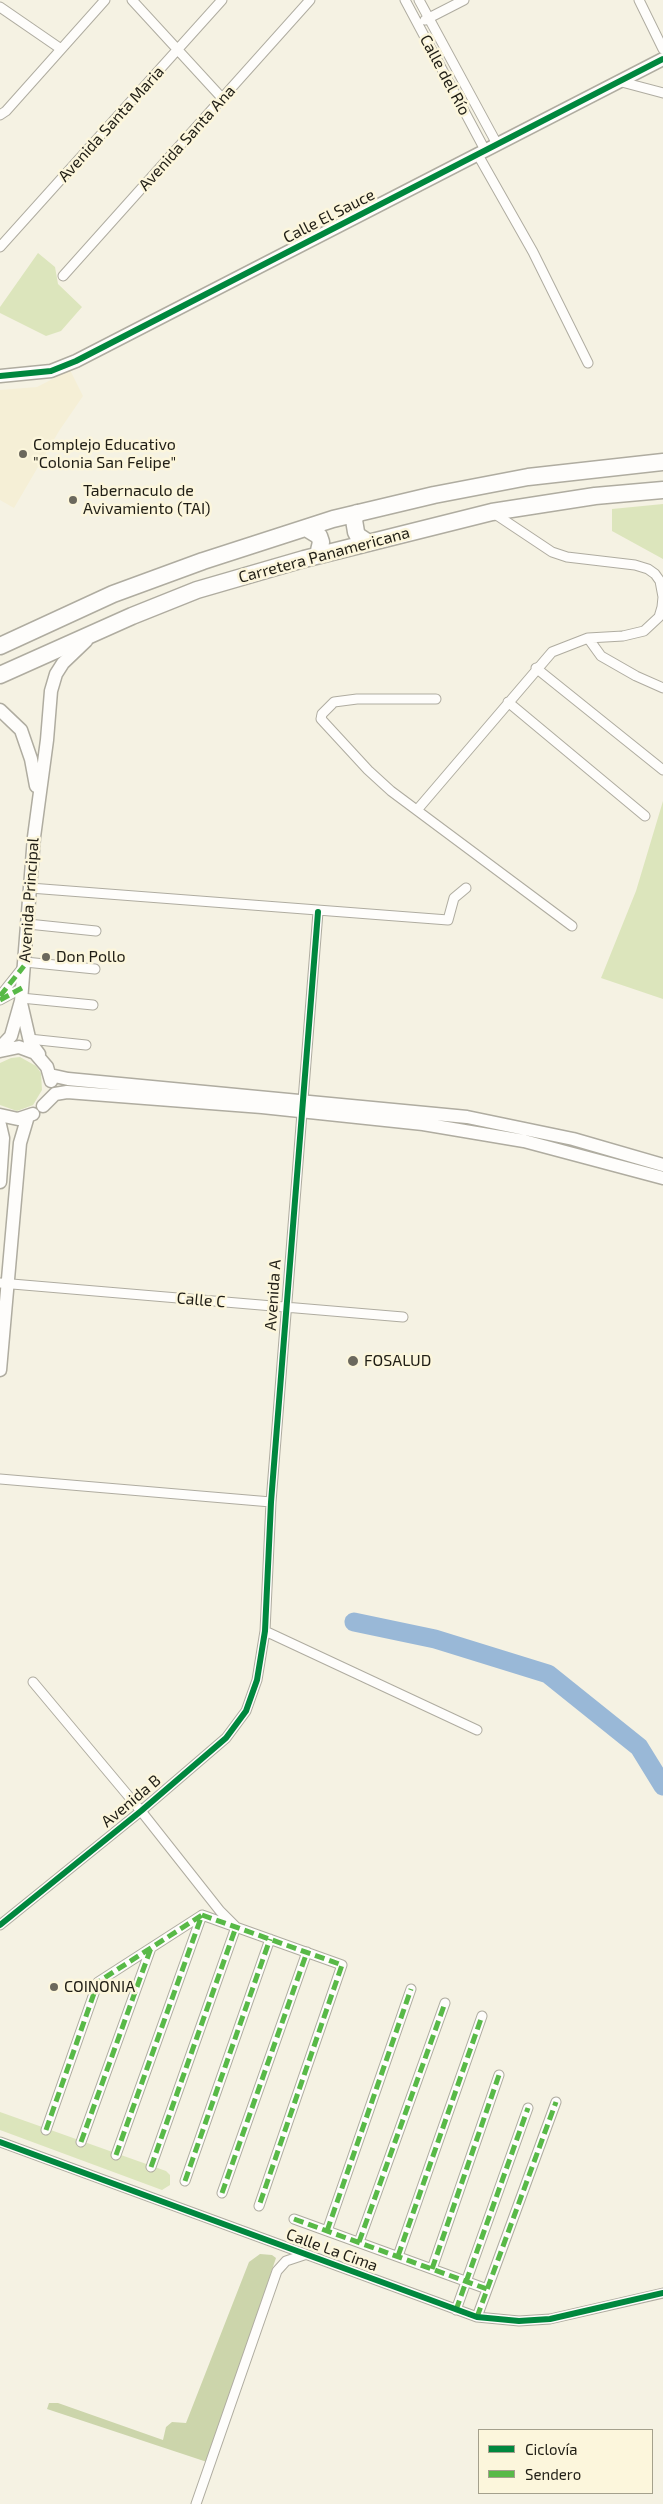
<!DOCTYPE html>
<meta charset="utf-8">
<style>
body{margin:0}
#map{position:relative;width:663px;height:2504px;overflow:hidden;background:#f5f2e3;font-family:"Exo 2",sans-serif}
canvas{display:block}
.legend{position:absolute;left:478px;top:2429px;width:175px;height:65px;box-sizing:border-box;background:#fcf6dc;border:1px solid #a4a08c;margin:0;padding:6px 9px;list-style:none;font-size:15px;color:#201e15}
.legend li{display:flex;align-items:center;gap:10px;height:25px}
.legend b{width:25px;border:1px solid #a4a08c}
</style>
<div id="map">
<canvas width="663" height="2504"></canvas>
<ul class="legend">
<li><b style="height:6px;background:#00873e"></b>Ciclovía</li>
<li><b style="height:6px;background:#58b947"></b>Sendero</li>
</ul>
</div>
<script>
const ctx = document.querySelector('canvas').getContext('2d');
ctx.lineJoin = 'round';
function fill(path, color) { ctx.fillStyle = color; ctx.fill(path, 'evenodd'); }
const poly = rows => new Path2D(rows.map(r => 'M' + r).join(''));
function trace(path, color, width, dash) { ctx.strokeStyle = color; ctx.lineWidth = width; ctx.lineCap = dash ? 'butt' : 'round'; ctx.setLineDash(dash || []); ctx.stroke(path); }
function label(font, color, halo, rows, align = 'center') {
  ctx.font = font + ' "Exo 2",sans-serif'; ctx.lineWidth = 5; ctx.setLineDash([]); ctx.textBaseline = 'middle'; ctx.strokeStyle = halo; ctx.fillStyle = color; for (const [text, x, y, turn = 0] of rows) {
    ctx.save(); ctx.translate(x, y); ctx.rotate((+turn || 0) * Math.PI / 180); ctx.textAlign = isNaN(turn) ? turn : align; if (halo) ctx.strokeText(text, 0, 0); ctx.fillText(text, 0, 0); ctx.restore();
  }
}
fill(poly([
 [70,370,83,396,59,431,14,508,0,500,0,390,37,387]
]), '#f5efd6');
fill(poly([
 [38,253,55,267,58,284,82,307,61,331,46,336,0,313,0,307],
 [663,504,663,559,612,531,612,509],
 [663,801,663,999,601,978,636,891],
 [20,1057,36,1066,41,1073,42,1090,33,1105,17,1111,0,1105,0,1063,11,1058],
 [0,2112,166,2171,170,2175,170,2185,162,2190,0,2130]
]), '#dce5bc');
fill(poly([
 [260,2254,272,2255,276,2258,207,2462,47,2409,49,2403,58,2403,163,2440,166,2427,172,2422,186,2423,249,2262]
]), '#ccd5ab');
trace(poly([
 [354,1622,435,1639,548,1674,639,1747,663,1786]
]), '#99b8d7', 19);
const street = poly([
 [132,0,222,98],
 [405,0,485,150],
 [419,0,497,144],
 [639,0,663,49],
 [0,7,61,49],
 [425,20,464,0],
 [618,81,663,93],
 [0,115,6,111,105,0],
 [478,155,533,252,588,363],
 [0,247,222,0],
 [63,276,310,0],
 [588,638,601,656,636,676,663,688],
 [536,668,663,770],
 [436,699,357,699,334,702,322,714,321,719,368,770,391,791,572,926],
 [508,702,645,816],
 [417,810,552,652,588,638,623,636,644,631,659,617,662,607,663,597,660,581,655,574,648,569,635,565,567,557,552,552,492,512],
 [30,888,448,920,454,898,466,888],
 [28,924,96,931],
 [25,962,95,969],
 [0,996,24,966],
 [21,998,93,1005],
 [0,1000,22,988],
 [29,1039,86,1045],
 [0,1283,403,1317],
 [0,1479,271,1502],
 [265,1631,477,1730],
 [33,1682,141,1811,220,1911,236,1927,151,2167],
 [202,1915,342,1965,259,2206],
 [0,1925,141,1811,226,1738,246,1711,257,1680,265,1631,271,1502,318,912],
 [46,2130,98,1982,202,1915],
 [0,2142,477,2317,519,2321,550,2319,663,2293],
 [81,2142,151,1948],
 [116,2155,202,1915],
 [185,2181,270,1939],
 [222,2193,307,1952],
 [294,2219,487,2289],
 [327,2231,411,1989],
 [359,2242,445,2003],
 [398,2256,482,2016],
 [432,2269,499,2075],
 [456,2310,528,2108],
 [477,2317,556,2102],
 [196,2504,277,2271,286,2261,304,2255]
]);
const secondary = poly([
 [0,376,51,371,76,361,663,59],
 [0,710,21,730,31,759,36,786],
 [21,1003,30,1042,39,1054],
 [0,1048,11,1036,21,1001,34,837,47,740,51,691,56,674,63,663,86,641],
 [0,1051,19,1047,35,1053,47,1067,51,1081],
 [50,1075,68,1079,467,1117,573,1139,663,1165],
 [43,1106,55,1094,67,1092,262,1107,423,1124,524,1141,663,1178],
 [0,1115,18,1119,33,1114],
 [0,1125,3,1138,0,1182],
 [0,1370,20,1143,28,1116]
]);
const highway = poly([
 [357,513,354,520,356,532,358,536,367,542],
 [306,528,319,536,321,542,318,555],
 [0,646,113,594,203,561,333,519,434,495,528,477,663,462],
 [0,675,132,616,197,590,304,559,492,512,595,496,663,490]
]);
trace(street, '#afaca0', 11);
trace(secondary, '#afaca0', 15);
trace(highway, '#afaca0', 19);
trace(street, '#fefdfb', 9);
trace(secondary, '#fefdfb', 12);
trace(highway, '#fefdfb', 16);
trace(poly([
 [0,996,24,966],
 [0,1000,22,988],
 [202,1915,342,1965,259,2206],
 [46,2130,98,1982,202,1915],
 [81,2142,151,1948],
 [116,2155,202,1915],
 [151,2167,236,1927],
 [185,2181,270,1939],
 [222,2193,307,1952],
 [294,2219,487,2289],
 [327,2231,411,1989],
 [359,2242,445,2003],
 [398,2256,482,2016],
 [432,2269,499,2075],
 [456,2310,528,2108],
 [477,2317,556,2102]
]), '#58b947', 5, [10, 5]);
trace(poly([
 [0,376,51,371,76,361,663,59],
 [0,1925,141,1811,226,1738,246,1711,257,1680,265,1631,271,1502,318,912],
 [0,2142,477,2317,519,2321,550,2319,663,2293]
]), '#00873e', 6);
for (const [x, y, r, color] of [
 [23,454,5,"#6b685d"],
 [73,500,5,"#6b685d"],
 [46,957,5,"#6b685d"],
 [353,1361,6,"#6b685d"],
 [54,1987,5,"#6b685d"]
]) { const dot = new Path2D(); dot.arc(x, y, r, 0, 2 * Math.PI); ctx.fillStyle = color; ctx.fill(dot); trace(dot, '#fcf6dc', 2); }
label('16px', '#201e15', '#fcf6dc', [
 ["Calle del Río",445,75,62],
 ["Avenida Santa Maria",111,124,-48],
 ["Avenida Santa Ana",187,138,-48],
 ["Calle El Sauce",329,216,-27],
 ["Carretera Panamericana",324,555,-15],
 ["Avenida Principal",29,900,-86],
 ["Avenida A",273,1295,-86],
 ["Calle C",201,1300,5],
 ["Avenida B",131,1801,-40],
 ["Calle La Cima",332,2250,20]
]);
label('16px', '#201e15', '#fcf6dc', [
 ["Complejo Educativo",33,445],
 ["\"Colonia San Felipe\"",33,463],
 ["Tabernaculo de",83,491],
 ["Avivamiento (TAI)",83,509],
 ["Don Pollo",56,957],
 ["FOSALUD",364,1361],
 ["COINONIA",64,1987]
], 'left');
</script>
